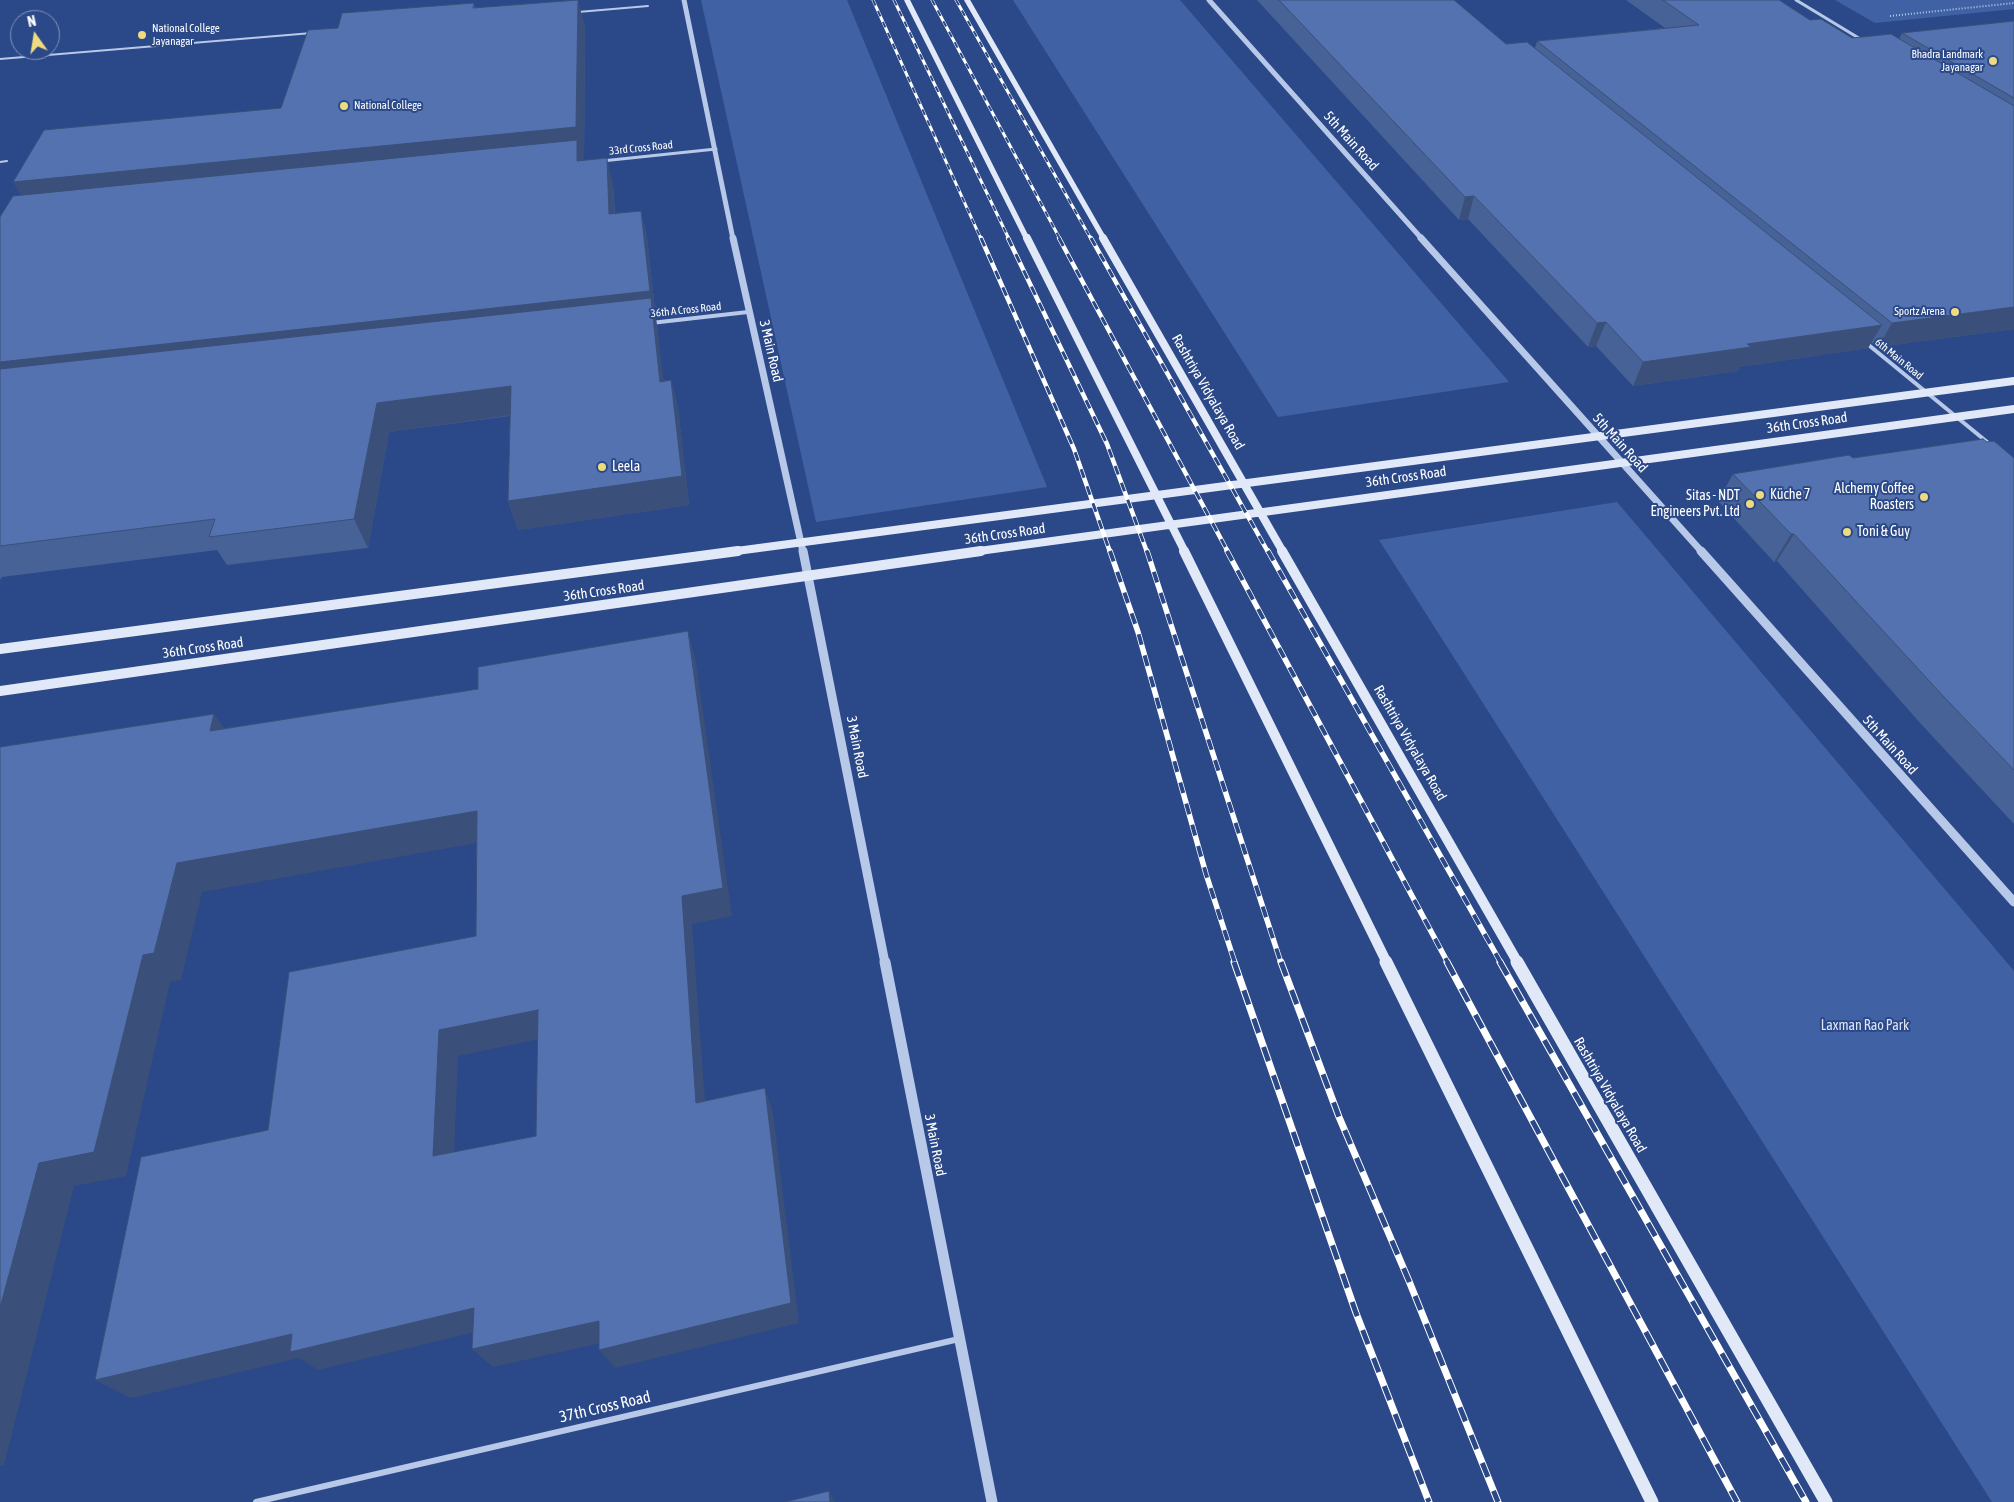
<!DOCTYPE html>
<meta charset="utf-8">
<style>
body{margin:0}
#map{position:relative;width:2014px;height:1502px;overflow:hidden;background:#2b4988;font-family:"Asap Condensed",sans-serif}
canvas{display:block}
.north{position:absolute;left:10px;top:10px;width:50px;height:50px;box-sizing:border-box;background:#2b4988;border:1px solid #8092b8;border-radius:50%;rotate:347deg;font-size:14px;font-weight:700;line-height:20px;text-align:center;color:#fff}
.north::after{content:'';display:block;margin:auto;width:18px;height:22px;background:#eeda80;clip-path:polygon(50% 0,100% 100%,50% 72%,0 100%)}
</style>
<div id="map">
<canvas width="2014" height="1502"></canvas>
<div class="north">N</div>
</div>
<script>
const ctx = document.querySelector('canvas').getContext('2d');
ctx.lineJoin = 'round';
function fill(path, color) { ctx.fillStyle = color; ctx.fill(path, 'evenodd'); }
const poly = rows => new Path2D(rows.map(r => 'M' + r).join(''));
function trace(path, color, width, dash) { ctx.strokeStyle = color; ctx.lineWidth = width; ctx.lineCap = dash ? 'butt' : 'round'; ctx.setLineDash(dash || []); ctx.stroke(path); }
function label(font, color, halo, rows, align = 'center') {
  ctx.font = font + ' "Asap Condensed",sans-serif'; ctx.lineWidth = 4; ctx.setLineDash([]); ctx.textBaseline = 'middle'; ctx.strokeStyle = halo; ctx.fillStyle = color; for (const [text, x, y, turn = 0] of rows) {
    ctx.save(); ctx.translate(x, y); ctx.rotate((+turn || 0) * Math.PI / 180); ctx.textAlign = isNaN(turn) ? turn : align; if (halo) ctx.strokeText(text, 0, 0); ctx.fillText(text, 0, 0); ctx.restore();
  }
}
fill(poly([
 [701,0,847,0,1047,487,816,522],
 [1013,0,1180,0,1509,382,1278,417],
 [1835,0,2014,0,2014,9,1875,23],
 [1617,502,2014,971,2014,1502,1992,1502,1379,540]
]), '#4062a4');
trace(poly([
 [1890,16,2014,3]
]), '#b8c8e8', 2, [1, 2]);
trace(poly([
 [578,12,648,6],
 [0,59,312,33],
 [0,162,7,161]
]), '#b8c8e8', 2);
trace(poly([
 [1796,0,1862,40],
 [602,161,716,149]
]), '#b8c8e8', 3);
trace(poly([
 [651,323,748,312],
 [1865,342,1992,446]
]), '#b8c8e8', 4);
trace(poly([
 [256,1502,959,1339]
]), '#b8c8e8', 6);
trace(poly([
 [684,0,733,239],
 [1209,0,1422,239]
]), '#b8c8e8', 5);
trace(poly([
 [733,238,803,552],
 [1421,238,1702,552]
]), '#b8c8e8', 7);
trace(poly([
 [803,551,885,963],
 [1701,551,2014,902]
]), '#b8c8e8', 9);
trace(poly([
 [885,962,992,1502]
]), '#b8c8e8', 11);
trace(poly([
 [907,0,1027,239],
 [967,0,1104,239]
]), '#e1e9f8', 5.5);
trace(poly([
 [1027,238,1185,552],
 [1103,238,1283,552],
 [729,552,2014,381],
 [972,552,2014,409]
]), '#e1e9f8', 8);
trace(poly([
 [1184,551,1387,963],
 [1282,551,1518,963],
 [0,649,738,551],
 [0,691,981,551]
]), '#e1e9f8', 10);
trace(poly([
 [1386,962,1652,1502],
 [1517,962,1826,1502]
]), '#e1e9f8', 13);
const railFar3 = poly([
 [873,0,981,239],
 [894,0,1009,239],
 [932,0,1060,239],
 [956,0,1091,239]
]);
const railFar2 = poly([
 [981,238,1074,449,1110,552],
 [1008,238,1107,444,1147,552],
 [1059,238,1228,552],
 [1091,238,1268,552]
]);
const railFar1 = poly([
 [1110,551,1138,632,1206,874,1235,963],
 [1147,551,1281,963],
 [1227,551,1448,963],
 [1268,551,1501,963]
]);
const rail = poly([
 [1234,962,1356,1313,1429,1502],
 [1281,962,1339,1117,1409,1281,1498,1502],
 [1447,962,1737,1502],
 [1500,962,1806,1502]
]);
trace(railFar3, '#fff', 3);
trace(railFar2, '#fff', 4.5);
trace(railFar1, '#fff', 5.5);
trace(rail, '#fff', 7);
trace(railFar3, '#2b4988', 2, [6]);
trace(railFar2, '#2b4988', 3, [9]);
trace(railFar1, '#2b4988', 4, [11]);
trace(rail, '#2b4988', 5, [15]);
fill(poly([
 [578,0,585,29,584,159,582,159,583,161,613,185,615,213,641,211,647,238,656,319,657,326,663,381,671,380,678,408,689,505,518,530,508,501,510,416,389,432,368,548,227,565,217,550,2,577,0,580,0,217,21,195,281,108,338,28,474,3,475,8],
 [1257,0,1454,0,1506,44,1535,48,1537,41,1665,28,1626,0,1779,0,1810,20,1852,38,1899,39,1902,33,2014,21,2014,329,1878,347,1871,342,1868,348,1740,367,1738,371,1633,386,1596,346,1588,347,1468,219,1459,220],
 [1987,442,2014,458,2014,824,1921,724,1777,561,1774,562,1718,501,1733,474,1853,458]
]), '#476296');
fill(poly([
 [578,0,585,29,584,159,582,159,584,166,33,215,13,182,576,127],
 [607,158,613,185,616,241,609,214],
 [1474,196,1468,219,1459,220,1465,197],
 [641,211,647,238,656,319,657,326,667,410,660,382,0,392,0,362],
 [2014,307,2014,329,1878,347,1892,323],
 [1606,322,1596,346,1588,347,1597,323],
 [1882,325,1868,348,1740,367,1738,371,1633,386,1643,362,1747,344],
 [671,380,678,408,689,505,518,530,508,501],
 [511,386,520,414,389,432,368,548,354,519,377,403],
 [1791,534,1794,534,1777,561,1774,562],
 [688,631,696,662,732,916,692,924,707,1127,696,1103,682,896],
 [214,714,236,744,210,731],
 [477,811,493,840,202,892,181,980,170,982,126,1176,74,1186,4,1465,0,1466,0,1308,39,1163,143,955,177,863],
 [538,1010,554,1036,458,1056,453,1179,433,1156,439,1030],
 [765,1088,773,1113,799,1323,615,1368,599,1350],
 [474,1308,495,1327,318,1370,299,1358,131,1398,95,1380,292,1334],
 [599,1321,614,1340,493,1367,472,1349],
 [829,1491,835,1502,830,1502]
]), '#3a507a');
const building = poly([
 [578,0,576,127,13,182,44,130,281,108,308,30,338,28,342,13,474,3,473,8,578,0],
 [1279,0,1454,0,1506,44,1527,42,1882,325,1747,344,1751,347,1643,362,1606,322,1597,323,1474,196,1465,197,1279,0],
 [1663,0,1779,0,1810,20,1821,19,1852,38,1891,34,2014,106,2014,307,1892,323,1537,41,1699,25,1663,0],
 [2014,21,2014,98,1902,33,2014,21],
 [577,140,577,161,607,158,609,214,641,211,650,291,0,362,0,217,13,196,577,140],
 [651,298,660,382,671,380,682,476,508,501,511,386,377,403,354,519,209,537,215,519,0,546,0,369,651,298],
 [1983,439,1987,442,1994,441,2014,458,2014,770,1944,697,1794,534,1791,534,1733,474,1849,455,1853,458,1983,439],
 [688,631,723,888,682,896,696,1103,765,1088,791,1303,599,1350,599,1321,472,1349,474,1308,290,1352,292,1334,95,1380,141,1157,268,1130,289,972,476,936,477,811,177,863,154,953,143,955,94,1152,39,1163,0,1308,0,747,214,714,210,731,478,689,478,667,688,631],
 [538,1010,536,1136,433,1156,439,1030,538,1010],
 [829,1491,830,1502,785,1502,829,1491]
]);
fill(building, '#5372af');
trace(building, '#3a507a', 1);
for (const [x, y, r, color] of [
 [142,35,5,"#eeda80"],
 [1993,61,5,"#eeda80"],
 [344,106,5,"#eeda80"],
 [1955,312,5,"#eeda80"],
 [602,467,5,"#eeda80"],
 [1760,495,5,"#eeda80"],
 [1924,497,5,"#eeda80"],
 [1750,504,5,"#eeda80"],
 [1847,532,5,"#eeda80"]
]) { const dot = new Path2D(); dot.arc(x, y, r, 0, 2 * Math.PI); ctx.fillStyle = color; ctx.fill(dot); trace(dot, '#2b4988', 2); }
label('11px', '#fff', '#2b4988', [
 ["National College",152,29],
 ["Jayanagar",152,42],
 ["Bhadra Landmark",1983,55,"right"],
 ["Jayanagar",1983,68,"right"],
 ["National College",354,106],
 ["Sportz Arena",1945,312,"right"]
], 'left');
label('11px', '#fff', '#2b4988', [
 ["33rd Cross Road",641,148,-6],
 ["36th A Cross Road",686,310,-6],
 ["6th Main Road",1899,359,39]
]);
label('14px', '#fff', '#2b4988', [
 ["5th Main Road",1351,141,48],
 ["3 Main Road",771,351,77],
 ["Rashtriya Vidyalaya Road",1208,392,60],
 ["36th Cross Road",1807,423,-8],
 ["5th Main Road",1620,443,48],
 ["36th Cross Road",1406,477,-8],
 ["36th Cross Road",1005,534,-8],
 ["36th Cross Road",604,591,-8],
 ["36th Cross Road",203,648,-8],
 ["Rashtriya Vidyalaya Road",1410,743,60],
 ["5th Main Road",1890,745,48],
 ["3 Main Road",857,747,79],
 ["Rashtriya Vidyalaya Road",1610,1095,60],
 ["3 Main Road",935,1145,79]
]);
label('14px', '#fff', '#2b4988', [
 ["Leela",612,467],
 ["Alchemy Coffee",1914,489,"right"],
 ["Roasters",1914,505,"right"],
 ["Küche 7",1770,495],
 ["Sitas - NDT",1740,496,"right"],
 ["Engineers Pvt. Ltd",1740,512,"right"],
 ["Toni & Guy",1857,532]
], 'left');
label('14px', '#dbe5f7', '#2b4988', [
 ["Laxman Rao Park",1865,1026]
]);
label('16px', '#fff', '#2b4988', [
 ["37th Cross Road",605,1407,-13]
]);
</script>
